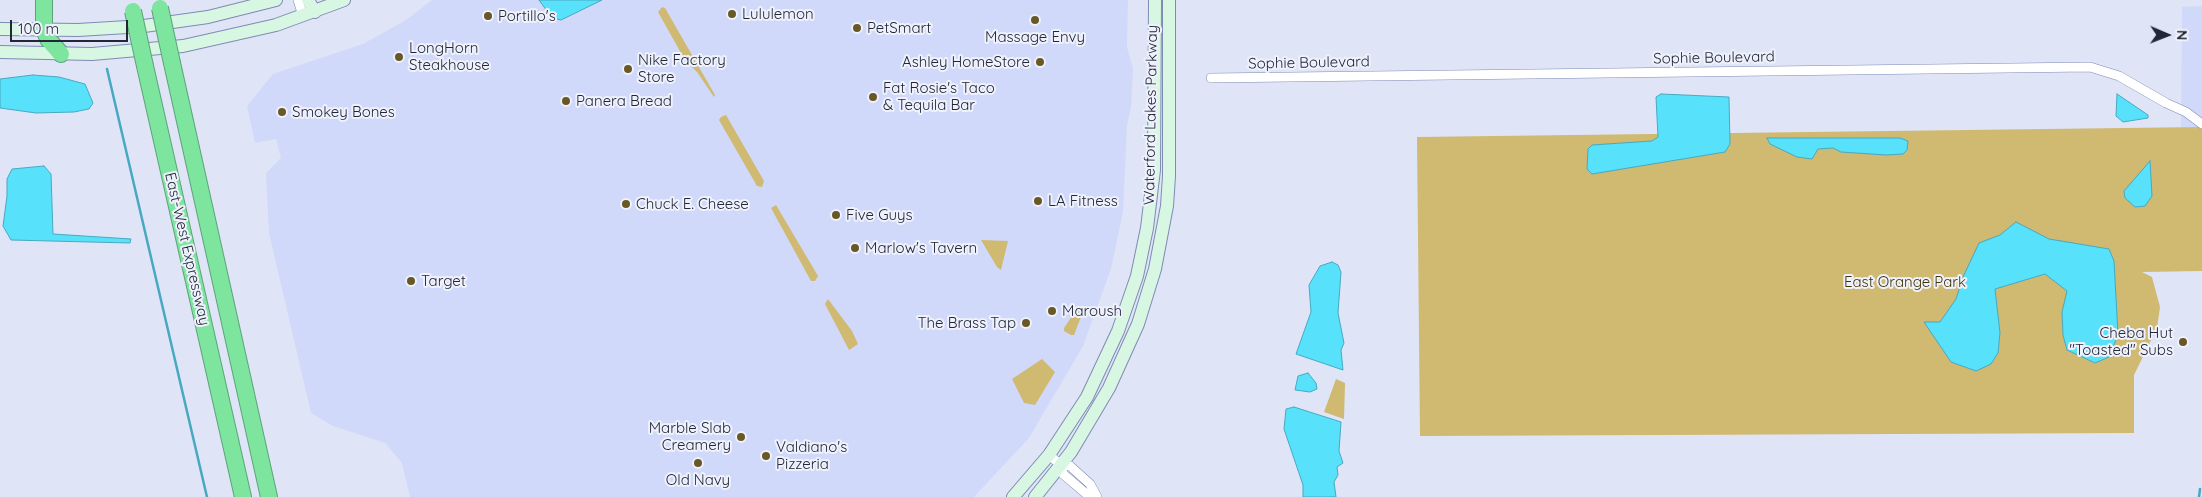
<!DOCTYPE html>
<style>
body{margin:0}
#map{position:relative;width:2202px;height:497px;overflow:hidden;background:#dfe5f7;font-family:Quicksand,sans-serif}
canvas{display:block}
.north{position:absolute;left:2142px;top:10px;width:50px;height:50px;-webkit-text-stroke:4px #eff2fc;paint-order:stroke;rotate:91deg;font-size:14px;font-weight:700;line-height:20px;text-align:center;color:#222738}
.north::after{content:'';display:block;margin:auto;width:18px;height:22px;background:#222738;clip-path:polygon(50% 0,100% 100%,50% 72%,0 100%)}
.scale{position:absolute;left:10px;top:20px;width:118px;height:22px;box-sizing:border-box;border:2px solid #222738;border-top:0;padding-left:6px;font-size:15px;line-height:18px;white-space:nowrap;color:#222738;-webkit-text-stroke:4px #eff2fc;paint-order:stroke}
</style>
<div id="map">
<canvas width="2202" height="497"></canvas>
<div class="north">N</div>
<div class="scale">100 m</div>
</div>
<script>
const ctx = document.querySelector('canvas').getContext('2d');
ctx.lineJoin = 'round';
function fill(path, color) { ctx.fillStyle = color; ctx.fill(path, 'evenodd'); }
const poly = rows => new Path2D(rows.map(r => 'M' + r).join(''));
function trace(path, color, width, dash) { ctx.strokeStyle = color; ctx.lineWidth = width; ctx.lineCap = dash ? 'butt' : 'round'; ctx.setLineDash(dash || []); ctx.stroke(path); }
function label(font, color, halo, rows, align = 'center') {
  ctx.font = font + ' Quicksand,sans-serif'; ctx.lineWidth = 4; ctx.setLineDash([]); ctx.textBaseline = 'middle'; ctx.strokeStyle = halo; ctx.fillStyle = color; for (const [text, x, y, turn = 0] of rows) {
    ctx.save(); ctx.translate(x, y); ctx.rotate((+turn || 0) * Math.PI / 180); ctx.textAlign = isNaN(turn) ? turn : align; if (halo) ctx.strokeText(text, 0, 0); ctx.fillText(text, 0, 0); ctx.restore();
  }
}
fill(poly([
 [432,0,1128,0,1127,47,1133,69,1131,108,1127,125,1123,212,1111,269,1083,346,1029,438,974,497,410,497,402,463,385,443,333,426,311,413,269,233,266,173,281,158,276,139,255,143,247,106,273,74,363,44,406,20],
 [2202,6,2202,127,2181,127,2182,7]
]), '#d0d9f9');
fill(poly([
 [662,7,665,8,715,95,714,97,697,72,685,60,658,12],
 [726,115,764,181,762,187,757,186,719,120,721,117],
 [2202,127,2202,271,2142,272,2152,277,2160,307,2157,328,2134,375,2134,433,1420,436,1417,137],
 [776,205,818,276,815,281,811,281,771,208],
 [981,240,1008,241,1001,270,997,267],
 [828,299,852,331,858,344,849,350,825,304],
 [1078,307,1084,309,1074,335,1071,335,1064,331,1064,328],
 [1042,359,1055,372,1035,405,1024,403,1012,379],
 [1336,379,1345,383,1344,419,1324,412]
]), '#d0b971');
const water = poly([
 [539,0,602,0,561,20,552,18,539,0],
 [33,75,59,77,85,84,93,103,89,109,74,112,36,113,0,108,0,79,33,75],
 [1661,94,1729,97,1730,144,1725,152,1592,174,1587,169,1588,149,1592,145,1652,141,1658,137,1656,97,1661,94],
 [2117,94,2148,115,2148,118,2123,122,2116,116,2117,94],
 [1767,138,1900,138,1908,141,1907,150,1903,154,1886,155,1841,152,1833,148,1818,149,1812,159,1797,157,1770,144,1767,138],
 [2150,161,2152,196,2145,206,2135,207,2125,198,2124,191,2150,161],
 [44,166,51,174,53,234,131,239,130,243,11,240,3,226,7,196,7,179,12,169,44,166],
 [2016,222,2049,239,2109,249,2114,261,2118,335,2109,357,2095,363,2067,350,2063,335,2062,312,2067,291,2045,274,1995,289,2000,333,1998,353,1991,364,1976,371,1951,362,1924,322,1940,322,1956,299,1963,277,1979,243,2000,235,2016,222],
 [1332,262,1338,265,1341,272,1338,313,1344,343,1341,350,1343,370,1296,354,1311,312,1309,285,1320,266,1332,262],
 [1308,373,1316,383,1317,389,1310,392,1295,390,1298,376,1308,373],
 [1294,407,1341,422,1339,451,1343,463,1337,467,1338,475,1334,482,1336,497,1303,497,1303,485,1284,429,1286,409,1294,407]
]);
fill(water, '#57e1fb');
trace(water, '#47a9c0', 1);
trace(poly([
 [107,69,207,497],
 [2199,497,2200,489]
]), '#47a9c0', 2.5);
const street = poly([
 [298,0,303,16],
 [1211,78,2090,67,2119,76,2166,103,2186,112,2202,124],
 [1049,455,1061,465,1070,466,1090,484,1097,497],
 [1061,465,1063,474,1090,497]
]);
const secondary = poly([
 [308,0,315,12],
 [0,29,78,30,144,26,208,17,276,0],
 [0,52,92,54,183,46,276,25,344,0],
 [1013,497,1049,455,1087,397,1118,331,1137,276,1147,228,1154,170,1155,0],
 [1035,497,1071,452,1109,388,1138,324,1155,269,1167,206,1169,176,1169,0]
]);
const highway = poly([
 [44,0,44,29,48,39,61,54],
 [172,63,269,497],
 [145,66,243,497]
]);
trace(street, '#7f8ab5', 10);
trace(secondary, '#7f8ab5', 14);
trace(highway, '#5ea27b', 18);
trace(street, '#fff', 9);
trace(secondary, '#d8f7e2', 12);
trace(highway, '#7ee59f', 16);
const highwayBridge = poly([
 [160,8,172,63],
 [133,11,145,66]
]);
trace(highwayBridge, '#5ea27b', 18, []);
trace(highwayBridge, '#7ee59f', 16);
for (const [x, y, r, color] of [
 [732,14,5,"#685826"],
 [488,16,5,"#685826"],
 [1035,20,5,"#685826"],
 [857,28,5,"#685826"],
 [399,57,5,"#685826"],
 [1040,62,5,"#685826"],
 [628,69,5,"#685826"],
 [873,97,5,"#685826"],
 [566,101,5,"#685826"],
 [282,112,5,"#685826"],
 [1038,201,5,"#685826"],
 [626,204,5,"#685826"],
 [836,215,5,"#685826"],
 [855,248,5,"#685826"],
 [411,281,5,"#685826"],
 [1052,311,5,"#685826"],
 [1026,323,5,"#685826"],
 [2183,342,5,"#685826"],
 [741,437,5,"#685826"],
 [766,456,5,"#685826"],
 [698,463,5,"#685826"]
]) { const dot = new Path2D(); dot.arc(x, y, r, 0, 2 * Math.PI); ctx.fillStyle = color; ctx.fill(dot); trace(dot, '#eff2fc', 2); }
label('15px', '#222738', '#eff2fc', [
 ["Lululemon",742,14],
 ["Portillo's",498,16],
 ["PetSmart",867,28],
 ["Massage Envy",1035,37,"center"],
 ["LongHorn",409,48],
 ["Steakhouse",409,65],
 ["Nike Factory",638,60],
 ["Store",638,77],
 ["Ashley HomeStore",1030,62,"right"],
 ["Fat Rosie's Taco",883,88],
 ["& Tequila Bar",883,105],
 ["Panera Bread",576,101],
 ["Smokey Bones",292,112],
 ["LA Fitness",1048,201],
 ["Chuck E. Cheese",636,204],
 ["Five Guys",846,215],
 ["Marlow's Tavern",865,248],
 ["Target",421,281],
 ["Maroush",1062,311],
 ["The Brass Tap",1016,323,"right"],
 ["Cheba Hut",2173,333,"right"],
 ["\"Toasted\" Subs",2173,350,"right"],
 ["Marble Slab",731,428,"right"],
 ["Creamery",731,445,"right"],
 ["Valdiano's",776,447],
 ["Pizzeria",776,464],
 ["Old Navy",698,480,"center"]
], 'left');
label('15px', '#222738', '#eff2fc', [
 ["Sophie Boulevard",1714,58,-1],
 ["Sophie Boulevard",1309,63,-1],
 ["Waterford Lakes Parkway",1151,115,-89],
 ["East-West Expressway",187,249,77]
]);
label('15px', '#3f3307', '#eff2fc', [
 ["East Orange Park",1905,282]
]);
</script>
